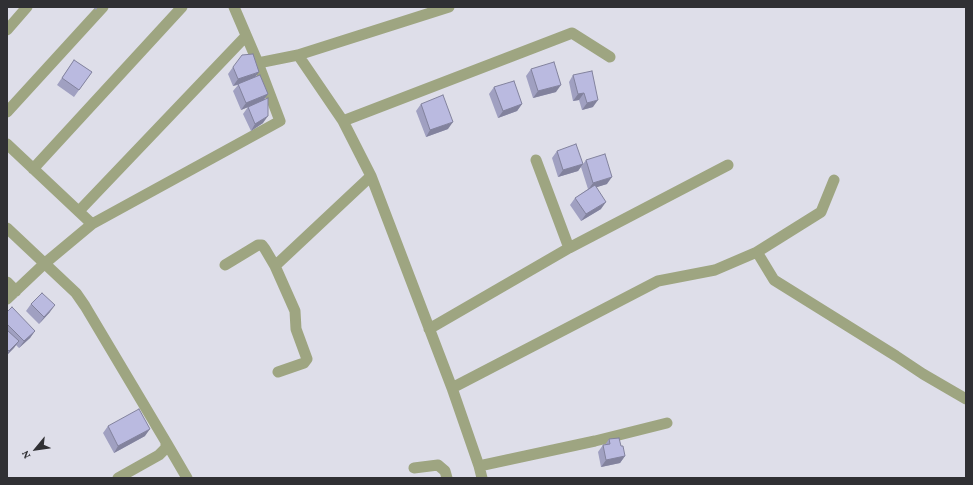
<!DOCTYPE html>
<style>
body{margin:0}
#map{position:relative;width:973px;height:485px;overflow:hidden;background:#dedee9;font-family:"Crimson Pro",serif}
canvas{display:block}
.frame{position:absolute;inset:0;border:8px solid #303034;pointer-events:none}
.north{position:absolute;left:16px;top:429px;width:40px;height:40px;-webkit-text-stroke:3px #dedee9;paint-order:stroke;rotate:241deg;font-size:11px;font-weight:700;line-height:16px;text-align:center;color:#303034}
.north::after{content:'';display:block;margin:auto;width:14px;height:18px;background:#303034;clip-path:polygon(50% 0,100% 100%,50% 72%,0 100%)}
</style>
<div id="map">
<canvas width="973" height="485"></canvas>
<div class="frame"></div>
<div class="north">N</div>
</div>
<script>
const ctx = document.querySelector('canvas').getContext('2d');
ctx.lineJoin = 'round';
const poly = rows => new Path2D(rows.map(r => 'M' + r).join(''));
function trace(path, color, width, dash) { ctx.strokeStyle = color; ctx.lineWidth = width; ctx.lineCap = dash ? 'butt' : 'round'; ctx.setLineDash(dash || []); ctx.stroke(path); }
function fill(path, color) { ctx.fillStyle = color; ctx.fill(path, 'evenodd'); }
trace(poly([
 [7,30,27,7],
 [298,55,449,7],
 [258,63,298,55,343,121,371,176,452,388,479,466,482,478],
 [7,112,103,7],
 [343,121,572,33,610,57],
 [7,144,92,224],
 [536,160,569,248],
 [33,169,182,7],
 [79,211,246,36],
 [7,228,76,293,85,306,166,442,166,448,159,455,118,478],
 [757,252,821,212,834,180],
 [225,265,258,245,262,245,265,249,275,266,295,311,296,329,307,359,304,363,278,372],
 [275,266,371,176],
 [7,282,16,291],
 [7,299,44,264,92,224,280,121,258,63,234,7],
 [429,329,569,248,728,165],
 [452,388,658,281,715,270,757,252,774,280,896,356,923,374,966,399],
 [166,442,187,478],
 [479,466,595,441,667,423],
 [414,468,438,465,445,471,447,478]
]), '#9ea581', 11);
fill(poly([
 [93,7,98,7,96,10],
 [74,60,92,72,74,97,57,85],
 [233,67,255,77,264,100,263,123,251,131,243,114,248,107,241,110,233,91,238,85,233,86,228,74],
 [531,69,556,92,533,98,526,76],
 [573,75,593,107,582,110,579,100,573,101,569,82],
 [494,87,522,104,517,111,498,118,489,94],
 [421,104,448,129,426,137,416,111],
 [557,151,583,164,578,171,558,177,552,158],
 [586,160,607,184,596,187,601,209,581,221,570,205,575,198,588,189,581,167],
 [31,304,50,312,39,324,26,311],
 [7,312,35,331,30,338,19,348,16,345,7,355],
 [108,426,145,436,114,453,103,433],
 [609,439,621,446,625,456,620,463,601,467,598,452,603,445,605,445]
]), '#a0a0c1');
fill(poly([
 [259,72,254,79,233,86,238,79],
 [561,85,556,92,533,98,538,91],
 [584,93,579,100,573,101,578,94],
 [268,94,263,101,241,110,246,103],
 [598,100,593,107,582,110,587,103],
 [522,104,517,111,498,118,503,111],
 [268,116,263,123,251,131,255,124],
 [453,122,448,129,426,137,430,130],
 [583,164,578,171,558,177,563,170],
 [612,177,607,184,588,190,593,183],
 [606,202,601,209,581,221,586,214],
 [55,305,50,312,39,324,44,317],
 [35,331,30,338,19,348,24,341],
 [19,341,14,348,7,355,9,351],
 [150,429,145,436,114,453,118,446],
 [625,456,620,463,601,467,606,460]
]), '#82829d');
const building = poly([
 [253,54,259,72,238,79,233,67,242,55,253,54],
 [74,60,92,72,79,90,62,78,74,60],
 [554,62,561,85,538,91,531,69,554,62],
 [592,71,598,100,587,103,584,93,578,94,573,75,592,71],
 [260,75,268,94,246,103,238,84,260,75],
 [514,81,522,104,503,111,494,87,514,81],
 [443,95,453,122,430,130,421,104,443,95],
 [268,98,268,116,255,124,248,107,268,98],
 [576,144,583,164,563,170,557,151,576,144],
 [605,154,612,177,593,183,586,160,605,154],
 [595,185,606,202,586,214,575,198,595,185],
 [42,293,55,305,44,317,31,304,42,293],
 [12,307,35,331,24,341,7,324,7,312,12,307],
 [7,330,19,341,9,351,7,349,7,330],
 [139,409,150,429,118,446,108,426,139,409],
 [619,438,621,446,623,446,625,456,606,460,603,445,610,444,609,439,619,438]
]);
fill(building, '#babae0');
trace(building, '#82829d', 1);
</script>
